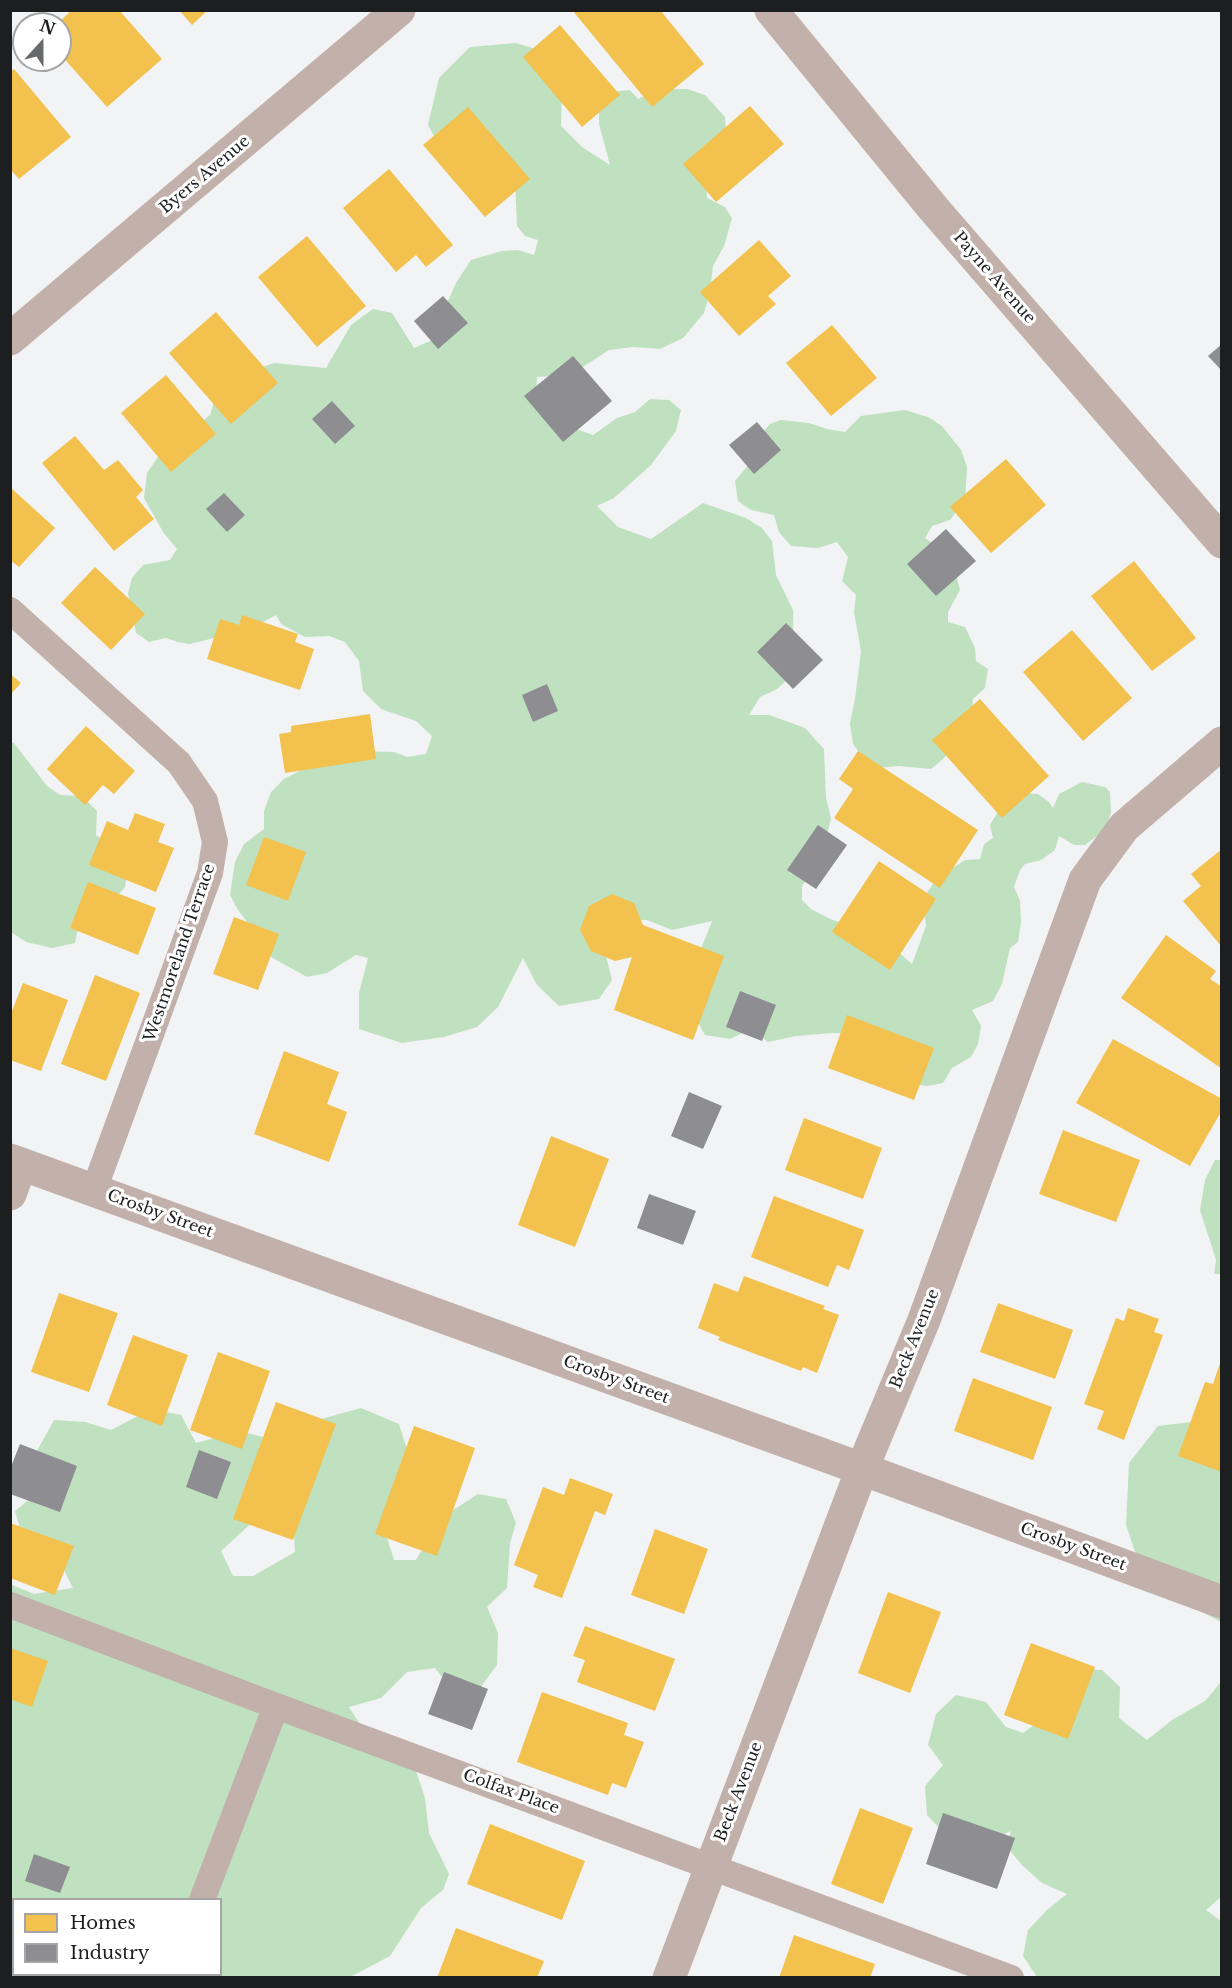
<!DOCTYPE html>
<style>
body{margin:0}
#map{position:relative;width:1232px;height:1988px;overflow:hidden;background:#f2f3f4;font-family:"Libre Baskerville",serif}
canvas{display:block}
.frame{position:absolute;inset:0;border:12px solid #1d1e1f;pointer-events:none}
.legend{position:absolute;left:12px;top:1898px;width:210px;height:78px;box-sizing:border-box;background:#fff;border:2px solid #a5a5a5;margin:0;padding:8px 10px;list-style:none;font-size:18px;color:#1d1e1f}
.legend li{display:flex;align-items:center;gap:12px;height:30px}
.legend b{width:30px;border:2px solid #a5a5a5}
.north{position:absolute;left:12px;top:12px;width:60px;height:60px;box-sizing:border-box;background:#fff;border:2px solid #a5a5a5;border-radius:50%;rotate:21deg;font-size:16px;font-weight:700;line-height:24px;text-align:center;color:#1d1e1f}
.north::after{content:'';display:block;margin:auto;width:21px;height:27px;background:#68696a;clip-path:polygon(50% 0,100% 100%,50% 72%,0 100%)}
</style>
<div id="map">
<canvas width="1232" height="1988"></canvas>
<div class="frame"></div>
<ul class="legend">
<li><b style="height:16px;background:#f2c14e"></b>Homes</li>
<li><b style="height:16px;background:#8d8d92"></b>Industry</li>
</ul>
<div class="north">N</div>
</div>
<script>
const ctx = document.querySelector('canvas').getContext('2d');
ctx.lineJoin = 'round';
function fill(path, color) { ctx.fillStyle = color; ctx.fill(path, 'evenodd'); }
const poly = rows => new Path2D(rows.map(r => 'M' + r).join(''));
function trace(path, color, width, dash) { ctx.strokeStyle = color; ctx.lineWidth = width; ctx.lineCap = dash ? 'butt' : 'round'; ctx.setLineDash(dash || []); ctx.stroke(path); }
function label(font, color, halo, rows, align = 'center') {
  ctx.font = font + ' "Libre Baskerville",serif'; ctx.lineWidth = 6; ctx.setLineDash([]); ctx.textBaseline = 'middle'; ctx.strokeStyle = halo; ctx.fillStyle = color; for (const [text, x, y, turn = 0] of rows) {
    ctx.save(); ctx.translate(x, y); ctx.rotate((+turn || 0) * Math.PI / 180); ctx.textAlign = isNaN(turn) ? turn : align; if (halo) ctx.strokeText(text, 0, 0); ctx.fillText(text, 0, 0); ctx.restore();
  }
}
fill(poly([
 [516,43,539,50,562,90,561,126,582,147,610,165,599,124,599,103,612,92,630,90,638,99,660,89,687,89,705,95,725,117,727,145,706,182,707,198,725,207,732,218,724,246,713,266,710,292,704,313,683,338,660,349,633,347,609,350,580,369,553,376,537,377,536,395,565,425,593,435,617,418,635,412,650,399,669,400,681,410,676,431,651,465,614,498,597,506,618,527,651,539,703,503,746,518,762,528,772,541,776,575,793,610,794,674,777,689,760,697,749,715,769,715,805,728,824,749,826,798,831,818,827,835,809,876,802,886,802,900,811,909,830,919,864,930,884,939,912,964,926,926,924,906,925,896,936,879,965,860,980,859,984,844,993,838,990,825,1003,803,1023,793,1038,794,1049,802,1053,808,1059,794,1082,782,1105,787,1110,792,1111,813,1105,830,1085,845,1074,845,1059,836,1055,850,1041,860,1025,864,1020,870,1014,887,1020,901,1021,922,1018,942,1010,948,1002,984,993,1001,972,1010,981,1026,978,1044,971,1057,952,1068,943,1083,928,1086,884,1080,861,1034,833,1033,796,1036,768,1042,751,1029,730,1039,705,1035,687,1003,695,964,712,921,672,930,647,920,620,919,603,944,612,980,599,999,559,1006,537,985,523,958,498,1007,477,1027,444,1037,402,1043,359,1029,359,993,368,958,356,955,327,973,307,977,264,953,251,927,238,910,230,895,235,862,244,844,264,829,264,811,271,792,284,779,321,760,361,751,394,752,407,757,426,754,432,736,416,721,381,709,363,691,359,661,345,642,329,636,305,637,281,624,276,615,250,629,190,644,178,642,166,638,149,642,136,633,128,593,132,578,143,565,170,560,177,549,163,532,144,498,147,473,164,448,195,428,210,415,217,391,237,376,274,363,326,368,351,325,373,309,392,313,414,348,441,336,444,310,456,283,471,260,502,251,518,250,534,255,538,240,525,236,517,226,515,179,440,147,428,125,439,78,470,47],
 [905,410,928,417,942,426,961,450,967,467,965,499,950,520,932,526,925,538,941,549,953,563,960,590,948,612,948,622,965,627,975,648,976,661,988,669,985,688,973,699,971,725,943,759,931,769,899,766,877,768,863,758,853,744,850,723,855,699,861,651,854,612,856,595,842,581,848,557,837,542,818,548,791,546,779,532,774,515,751,510,738,501,735,481,752,461,758,438,770,424,781,420,809,423,827,429,845,432,861,416],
 [10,742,14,743,47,786,60,795,82,796,97,811,96,835,113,847,128,867,125,887,113,901,79,924,75,943,52,948,26,942,11,932],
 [1215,1160,1221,1160,1221,1274,1214,1274,1216,1260,1200,1210,1205,1180],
 [361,1408,399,1424,409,1456,384,1528,394,1560,416,1560,441,1518,478,1494,506,1499,516,1523,510,1543,507,1588,487,1607,498,1633,497,1665,474,1696,451,1689,435,1668,407,1672,381,1698,349,1707,364,1730,414,1765,425,1798,429,1833,449,1874,443,1890,421,1908,390,1956,350,1977,11,1977,10,1584,34,1594,73,1588,56,1554,23,1540,15,1511,39,1491,33,1458,54,1420,85,1422,111,1430,151,1409,181,1415,196,1443,240,1431,274,1440,271,1505,221,1551,233,1576,253,1576,295,1552,293,1520,314,1421],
 [14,1900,220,1900,220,1974,14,1974],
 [1207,1420,1221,1420,1221,1622,1202,1612,1135,1552,1126,1525,1129,1463,1158,1426],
 [1075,1669,1102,1670,1120,1687,1119,1718,1147,1740,1172,1720,1205,1701,1221,1682,1221,1897,1206,1910,1221,1921,1221,1977,1037,1977,1023,1956,1028,1930,1048,1909,1067,1894,1042,1883,1022,1865,1006,1846,1011,1831,992,1840,947,1836,927,1815,925,1786,943,1765,928,1745,936,1714,956,1695,986,1702,1006,1727,1023,1733,1045,1717]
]), '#bfe1c0');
fill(poly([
 [72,10,119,10,162,59,107,107,60,54,60,24,57,24],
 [179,10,208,10,192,25],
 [572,10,660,10,704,64,652,107],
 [560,25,620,95,582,127,523,57],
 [14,69,71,137,19,179,10,169,10,72],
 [750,106,784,144,716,202,683,164],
 [468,107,530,179,485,217,423,145],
 [389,169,453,245,426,267,416,255,396,272,343,208],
 [307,236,366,306,317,347,258,277],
 [759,240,791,276,768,296,776,304,739,336,700,292],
 [216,312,278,383,231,424,169,353],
 [832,325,877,378,831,416,786,363],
 [166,375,216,434,171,472,121,413],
 [75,436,104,470,118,460,143,490,136,497,154,519,114,551,42,463],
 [1006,459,1046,505,991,553,950,507],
 [10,487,55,528,19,567,10,560],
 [1134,561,1196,638,1152,671,1091,596],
 [95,567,145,614,111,650,61,603],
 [242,615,298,634,295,642,314,649,300,690,207,659,220,619,239,625],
 [1072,630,1132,698,1083,741,1023,672],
 [10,674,21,683,10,695],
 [980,699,1049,776,1002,818,932,740],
 [370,714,376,759,285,773,279,734,291,732,291,726],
 [86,726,135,771,114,794,103,785,85,805,47,769],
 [858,751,978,830,940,888,834,818,853,789,839,779],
 [135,813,165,824,158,842,174,848,156,892,89,865,107,821,128,830],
 [264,837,306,852,288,901,246,885],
 [1222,849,1222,947,1183,901,1201,886,1191,874],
 [879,861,936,899,890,970,832,932],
 [88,882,156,908,138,955,70,928],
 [612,894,634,903,643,925,724,956,693,1040,614,1010,632,957,615,961,591,951,580,930,589,906],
 [234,917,279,934,258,990,213,974],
 [1166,935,1216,971,1210,979,1222,987,1222,1069,1121,998],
 [95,975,140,993,106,1081,61,1064],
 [23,983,68,1000,41,1071,10,1060,10,1016],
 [847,1015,934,1048,914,1100,828,1068],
 [1113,1039,1222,1099,1222,1110,1190,1166,1076,1103],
 [284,1051,339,1072,327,1104,347,1112,329,1162,254,1134],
 [804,1118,882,1148,863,1199,785,1170],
 [1063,1130,1140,1160,1116,1222,1039,1194],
 [551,1136,609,1159,575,1247,518,1225],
 [774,1196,864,1230,849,1270,837,1265,828,1287,751,1257],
 [744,1276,825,1306,823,1309,839,1315,817,1373,803,1367,801,1371,718,1340,720,1337,698,1328,714,1283,738,1292],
 [59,1293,118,1313,89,1392,31,1372],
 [998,1303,1073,1330,1055,1379,980,1352],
 [1128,1308,1159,1319,1154,1332,1163,1335,1124,1440,1097,1429,1104,1411,1084,1404,1116,1318,1124,1321],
 [133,1335,188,1355,162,1426,107,1405],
 [218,1352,270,1371,242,1449,190,1430],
 [1221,1360,1222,1360,1222,1472,1178,1456,1205,1382,1213,1384],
 [973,1378,1052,1407,1033,1460,954,1431],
 [276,1402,336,1424,293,1540,233,1519],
 [414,1426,475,1448,437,1556,375,1534],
 [570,1478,613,1494,605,1515,595,1511,562,1598,533,1587,538,1575,514,1565,543,1487,564,1495],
 [10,1523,74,1546,55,1595,10,1578],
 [655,1529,708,1549,684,1614,631,1595],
 [888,1592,941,1612,910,1693,858,1673],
 [585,1626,675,1659,655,1711,577,1682,585,1660,573,1656],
 [1031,1643,1095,1667,1068,1739,1004,1715],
 [10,1648,48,1661,32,1707,10,1699],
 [542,1692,628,1723,624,1735,644,1742,626,1788,612,1783,608,1795,517,1762],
 [860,1808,913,1828,883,1904,831,1884],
 [490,1824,585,1861,562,1920,467,1884],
 [456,1928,544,1961,537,1978,437,1978],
 [794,1935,875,1964,870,1978,779,1978]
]), '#f2c14e');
fill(poly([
 [443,296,468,323,438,349,414,321],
 [1222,344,1222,371,1208,356],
 [573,356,612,401,563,442,524,396],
 [332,401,355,426,335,444,312,419],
 [757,422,781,450,754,474,729,445],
 [224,493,245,515,227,532,206,509],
 [946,529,976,561,936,596,907,564],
 [786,623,823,660,793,689,757,652],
 [547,684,558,711,533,722,522,695],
 [818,825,847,845,816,889,787,870],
 [740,991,776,1005,762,1041,726,1027],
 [689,1092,722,1106,703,1149,671,1136],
 [649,1194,696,1211,683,1245,637,1228],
 [20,1444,77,1466,60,1512,10,1494,10,1469],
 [199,1450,231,1462,217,1499,186,1487],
 [444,1672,488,1689,472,1730,428,1714],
 [943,1813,1015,1838,997,1889,926,1864],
 [34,1854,70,1867,60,1893,25,1881]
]), '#8d8d92');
trace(poly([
 [10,610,179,763,205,801,215,842,210,873,94,1190],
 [10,1605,276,1706,1011,1978],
 [202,1900,276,1706],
 [172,1978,173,1974]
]), '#c2b0ab', 26);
trace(poly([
 [771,10,933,208,1222,542],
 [10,339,399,10],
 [10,1194,21,1164],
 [669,1978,862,1469,924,1320,1085,880,1124,827,1222,743]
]), '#c2b0ab', 33);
trace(poly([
 [10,1160,862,1469,1222,1602]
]), '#c2b0ab', 33);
label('16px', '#1d1e1f', '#fff', [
 ["Byers Avenue",205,175,-40],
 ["Payne Avenue",994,278,49],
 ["Westmoreland Terrace",180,953,-71],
 ["Crosby Street",160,1214,20],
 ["Beck Avenue",915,1339,-68],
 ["Crosby Street",616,1380,20],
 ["Crosby Street",1073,1547,20],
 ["Colfax Place",511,1792,20],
 ["Beck Avenue",739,1792,-69]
]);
</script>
